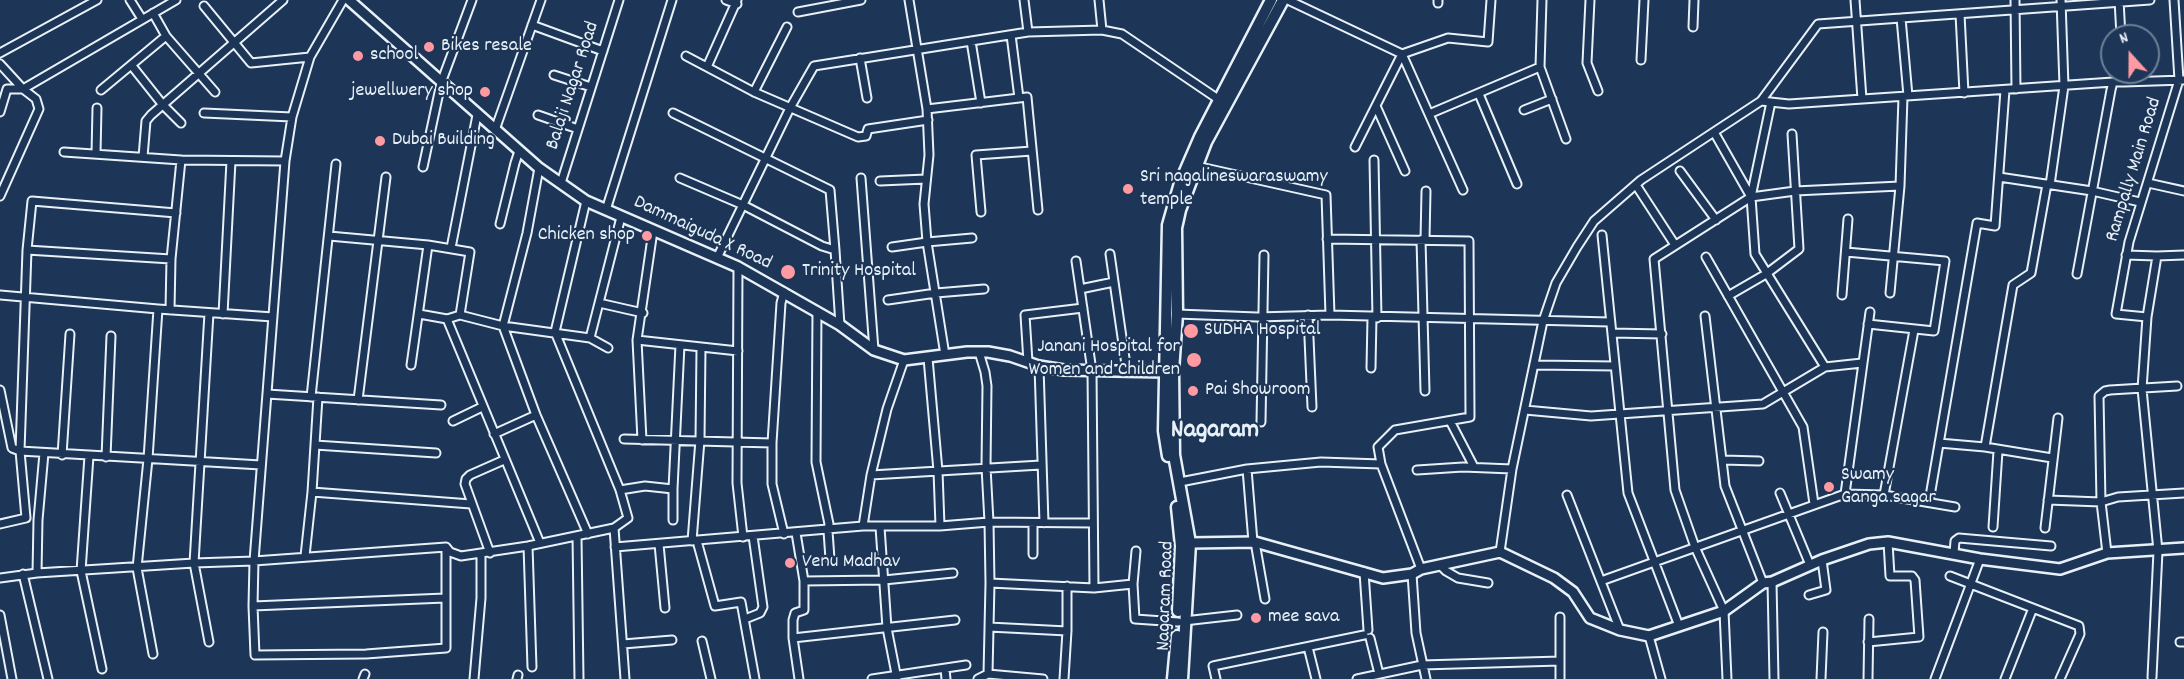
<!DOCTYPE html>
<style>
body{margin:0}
#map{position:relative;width:2184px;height:679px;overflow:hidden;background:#1d3557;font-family:Dekko,sans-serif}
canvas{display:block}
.north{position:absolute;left:2100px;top:24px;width:60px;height:60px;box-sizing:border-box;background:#1d3557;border:2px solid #6e8097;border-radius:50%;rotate:339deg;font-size:16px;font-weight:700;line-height:24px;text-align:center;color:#e8f1f8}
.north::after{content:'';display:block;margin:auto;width:21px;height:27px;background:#ff9aa2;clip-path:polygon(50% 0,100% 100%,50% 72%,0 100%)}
</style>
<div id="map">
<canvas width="2184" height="679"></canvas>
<div class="north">N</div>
</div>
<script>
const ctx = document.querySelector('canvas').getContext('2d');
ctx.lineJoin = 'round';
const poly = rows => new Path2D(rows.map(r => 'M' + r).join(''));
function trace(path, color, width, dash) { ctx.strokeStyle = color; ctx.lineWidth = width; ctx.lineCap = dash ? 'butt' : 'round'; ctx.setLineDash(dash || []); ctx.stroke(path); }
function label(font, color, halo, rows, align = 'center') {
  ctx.font = font + ' Dekko,sans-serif'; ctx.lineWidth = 4.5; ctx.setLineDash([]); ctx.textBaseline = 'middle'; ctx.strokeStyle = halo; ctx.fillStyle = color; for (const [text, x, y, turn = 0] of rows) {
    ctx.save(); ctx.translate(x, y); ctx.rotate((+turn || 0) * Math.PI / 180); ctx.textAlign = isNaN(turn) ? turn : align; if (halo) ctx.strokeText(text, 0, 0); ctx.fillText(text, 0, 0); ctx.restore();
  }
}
const street = poly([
 [130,0,142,19],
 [343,0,310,57,292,117,285,161,254,561,253,606,255,655,366,654,446,648,446,547],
 [726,0,737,4],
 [909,0,927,109,929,155,924,204,927,242,945,355],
 [1024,0,1028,32],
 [1099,0,1102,30],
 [1288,0,1402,54,1463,190],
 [1542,0,1540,67,1566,139],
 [1590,0,1587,63,1598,91],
 [1855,0,1862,99],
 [2015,0,2016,89],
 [2119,0,2121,36],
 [1438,3,1438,0],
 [204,6,251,63,310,57],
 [798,12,861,0],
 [153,13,166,36,215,92],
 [1960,14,1964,93],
 [1901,18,1908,96],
 [532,25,603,51],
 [1693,27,1694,0],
 [971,41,981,103],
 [0,53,97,0],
 [686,56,754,92,858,137,866,136,868,129,928,120],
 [860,58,867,98],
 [1641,60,1644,0],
 [0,64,23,89],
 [132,66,163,105,181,123],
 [707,67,737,0],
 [554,75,591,87],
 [2124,82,2184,80],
 [101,90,166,36],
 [754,92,787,27],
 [1479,94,1517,184],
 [1019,98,1027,97,1038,210],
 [1761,101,1789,104,2113,82],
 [1376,106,1405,171],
 [927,109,1019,98,1011,35],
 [1524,110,1552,99],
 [0,112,7,89,23,89],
 [204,113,292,117],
 [673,113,830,190,835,250,822,246,743,205,680,178],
 [1429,114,1540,67],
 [538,115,578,129],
 [495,130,541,0],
 [1714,132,1751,197,1755,254,1825,367],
 [1355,147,1402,54,1448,38,1488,42,1491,0],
 [64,152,181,160,285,161],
 [96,154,97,108],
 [143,157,146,121,151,115,283,0],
 [1374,160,1377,318],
 [1196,166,1326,195,1330,315],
 [423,167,441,83,472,0],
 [539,168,527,233,503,326,536,415,588,534],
 [1680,171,1716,220],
 [1999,177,2092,191,2140,202],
 [861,178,874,350],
 [880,181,926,179],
 [561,183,619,0],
 [2148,183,2184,191],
 [1636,185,1675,245],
 [2050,185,2064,86,2061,0],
 [0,196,39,109,36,99,23,89,176,0],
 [1751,197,1771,102],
 [606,210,672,0],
 [981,212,976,155,1032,151],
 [500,224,515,163,519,151],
 [1602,235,1628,493,1679,626],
 [329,236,428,245,470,252,460,315],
 [1327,239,1469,241,1470,417,1395,430,1378,447,1381,464],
 [1421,240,1425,391],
 [1425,240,1426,191],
 [892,247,927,242,972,238],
 [451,248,477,115],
 [27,250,171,259],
 [835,250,840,325],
 [1846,252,1945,261,1934,331,1868,324],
 [1110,254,1127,372],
 [2126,255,2157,256],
 [1706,257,1803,427,1814,504],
 [717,258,790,108,814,66,1028,32,1102,30,1122,34,1218,99],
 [1076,261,1092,371,1094,588],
 [738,267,737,483,743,537],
 [2077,274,2111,90,2113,82,2124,82,2123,72],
 [1080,289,1114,282],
 [1890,293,1900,186,1903,97],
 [0,295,158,309,273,317],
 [1842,295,1848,219],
 [1728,296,1766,274,1799,249,1792,134],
 [888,300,936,293,984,289],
 [599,303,643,313],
 [170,310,171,259,181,160],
 [817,311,816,462,829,524,828,531,830,559],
 [223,314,231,161],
 [419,314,447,319,460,315,503,326,590,338,608,348],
 [1177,314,1257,317,1330,315,1610,322],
 [1308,315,1312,407],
 [1705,316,1725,486,1763,583],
 [2147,317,2116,314,2129,242,2179,80,2174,0],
 [447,319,540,543],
 [1612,333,1662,334],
 [590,338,621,217],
 [637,340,653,231],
 [979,352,985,372,987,386,986,467,989,522,990,583,988,674],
 [928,358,938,471,940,526],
 [1028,362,1025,315,1083,308],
 [411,365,428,245],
 [1534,365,1615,366],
 [1039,366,1044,523],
 [1371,368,1372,317],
 [0,390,12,448,20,451,261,465],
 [267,394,441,405],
 [311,397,336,164],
 [358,400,386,177],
 [1525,410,1591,416,1763,404,1825,367,1862,363],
 [453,421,482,407],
 [1450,421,1474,467],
 [1261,422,1264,255],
 [494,434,536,415],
 [624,439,772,443],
 [642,440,637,340,738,351],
 [1939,443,1985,447,2052,458],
 [315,445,436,453],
 [1985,447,2013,285,2031,273,2047,184],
 [62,455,70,334],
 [89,456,81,571,102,669],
 [106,457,111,336],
 [1723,460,1759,461],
 [1247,469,1253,542],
 [1417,470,1463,467,1512,469],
 [871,475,1041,465],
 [1180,482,1247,469,1321,462,1381,464,1421,569],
 [673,489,680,345],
 [620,490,645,486,673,489,673,520],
 [312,492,471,504],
 [1780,493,1810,565],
 [1845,494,1870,312],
 [1567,495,1620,630],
 [1884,495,1914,330],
 [2048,500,2101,502,2118,497,2184,493],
 [1929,502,1977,223,1995,226,2005,90],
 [1033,523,1033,554],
 [0,524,26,518,20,451,27,250,32,201,176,213],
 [863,526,871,475,887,409,904,360],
 [880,527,887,628,897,679],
 [1993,527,1998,451],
 [614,528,625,679],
 [2045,528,2058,418],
 [796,533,804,581,804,610,795,613,793,620,793,638,799,679],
 [784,534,772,484,772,443,781,303,784,292],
 [577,536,579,679],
 [692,541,700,440,701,348],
 [697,541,715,606,741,602,755,679],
 [1255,542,1265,599],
 [659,544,665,608],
 [528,546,532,667],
 [615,547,863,526,940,526,989,522,1093,523],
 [1136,551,1133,584,1135,619,1178,622],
 [1500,552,1512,469,1543,321,1556,283,1577,247,1594,221,1641,180,1761,101,1818,24,2150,0],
 [490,553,465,484,466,479,470,475,504,460],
 [1954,553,1955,541,1959,538,2051,546],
 [2107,553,2101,502,2099,396,2105,391,2110,390,2177,386],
 [305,556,312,492,318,397],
 [1440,565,1446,571,1458,578,1488,583],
 [1364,572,1368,630],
 [37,573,38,520,44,453],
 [23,574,48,679],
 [1412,574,1416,633,1426,679],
 [1950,576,2079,626,2080,634,2060,679],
 [0,578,37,573,194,563,254,561,446,547,450,552,461,556,528,546,614,528,628,518,620,490,555,332,586,201],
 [804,581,884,580,953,573],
 [1601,581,1845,494,1884,495,1955,507],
 [1772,582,1774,679],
 [990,583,1094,588,1133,584],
 [1809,595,1826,590,1822,560],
 [253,606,445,598],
 [0,615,12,679],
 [745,619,760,613,763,607,753,536],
 [1184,621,1237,615],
 [989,627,1067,631],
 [1649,636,1661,679],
 [793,638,955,620],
 [1370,638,1379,674],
 [702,641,711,679],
 [209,642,194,563,209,313],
 [1868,642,1919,637,1915,580,1912,576,1890,576,1888,542],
 [2180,642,2184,642],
 [623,644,672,640],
 [1308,647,1316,679],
 [153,654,137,568,148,459,158,309],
 [1560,661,1560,679],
 [945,669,946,679],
 [2152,677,2158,551,2142,389,2147,317,2157,256,2184,255],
 [363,679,365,674],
 [474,679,481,598,481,554],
 [517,679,518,675],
 [872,679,966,665],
 [978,679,988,674,1043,679],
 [1064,679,1067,631,1067,586],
 [1216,679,1213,666,1364,635],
 [1357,679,1422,665,1560,661,1560,617],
 [1727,679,1724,611,1695,547,1675,490,1654,259,1751,197,1795,191,1900,186],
 [1821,679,1823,632],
 [1868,679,1869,619],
 [1935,679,1980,559],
 [2005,679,2033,608]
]);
const secondary = poly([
 [349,0,539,168,586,201,738,267,840,325,874,350,904,360,967,352,988,352,1010,356,1039,366,1064,370,1166,372],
 [1190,543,1255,542,1383,578,1412,574,1421,569,1500,552,1554,578,1573,592,1590,618,1620,630,1649,636,1724,611,1763,583,1772,582,1822,560,1869,544,1888,542,1980,559,2060,569,2107,553,2184,548]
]);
const primary = poly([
 [1168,456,1164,431,1168,225,1180,183,1200,137,1271,0],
 [1177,507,1181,546,1178,611],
 [1173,679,1177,636],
 [1182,679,1190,543,1174,455,1173,371,1177,314,1176,228,1180,210,1206,142,1283,0]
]);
trace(street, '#e8f1f8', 11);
trace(secondary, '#e8f1f8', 14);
trace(primary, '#e8f1f8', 15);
trace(street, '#1d3557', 7);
trace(secondary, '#1d3557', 9);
trace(primary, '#1d3557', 10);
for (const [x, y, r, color] of [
 [429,47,6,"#ff9aa2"],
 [358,56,6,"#ff9aa2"],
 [485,92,6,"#ff9aa2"],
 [380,141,6,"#ff9aa2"],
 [1128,189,6,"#ff9aa2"],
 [647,236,6,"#ff9aa2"],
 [788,272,8,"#ff9aa2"],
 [1191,331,8,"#ff9aa2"],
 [1194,360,8,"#ff9aa2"],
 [1193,391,6,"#ff9aa2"],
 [1829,487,6,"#ff9aa2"],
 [790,563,6,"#ff9aa2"],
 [1256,618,6,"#ff9aa2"]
]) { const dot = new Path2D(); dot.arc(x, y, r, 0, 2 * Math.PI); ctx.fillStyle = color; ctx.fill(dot); trace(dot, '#1d3557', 2); }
label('20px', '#e8f1f8', '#1d3557', [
 ["Bikes resale",441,47],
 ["school",370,56],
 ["jewellwery shop",473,92,"right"],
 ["Dubai Building",392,141],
 ["Sri nagalineswaraswamy",1140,178],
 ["temple",1140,201],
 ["Chicken shop",635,236,"right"],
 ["Trinity Hospital",802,272],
 ["SUDHA Hospital",1204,331],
 ["Janani Hospital for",1180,348,"right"],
 ["Women and Children",1180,371,"right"],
 ["Pai Showroom",1205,391],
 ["Swamy",1841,476],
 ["Ganga sagar",1841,499],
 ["Venu Madhav",802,563],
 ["mee sava",1268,618]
], 'left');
label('20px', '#e8f1f8', '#1d3557', [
 ["Balaji Nagar Road",574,86,-72],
 ["Rampally Main Road",2135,170,-73],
 ["Dammaiguda X Road",702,234,25],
 ["Nagaram Road",1167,596,-88]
]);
label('bold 26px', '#e8f1f8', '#1d3557', [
 ["Nagaram",1215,432]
]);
</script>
